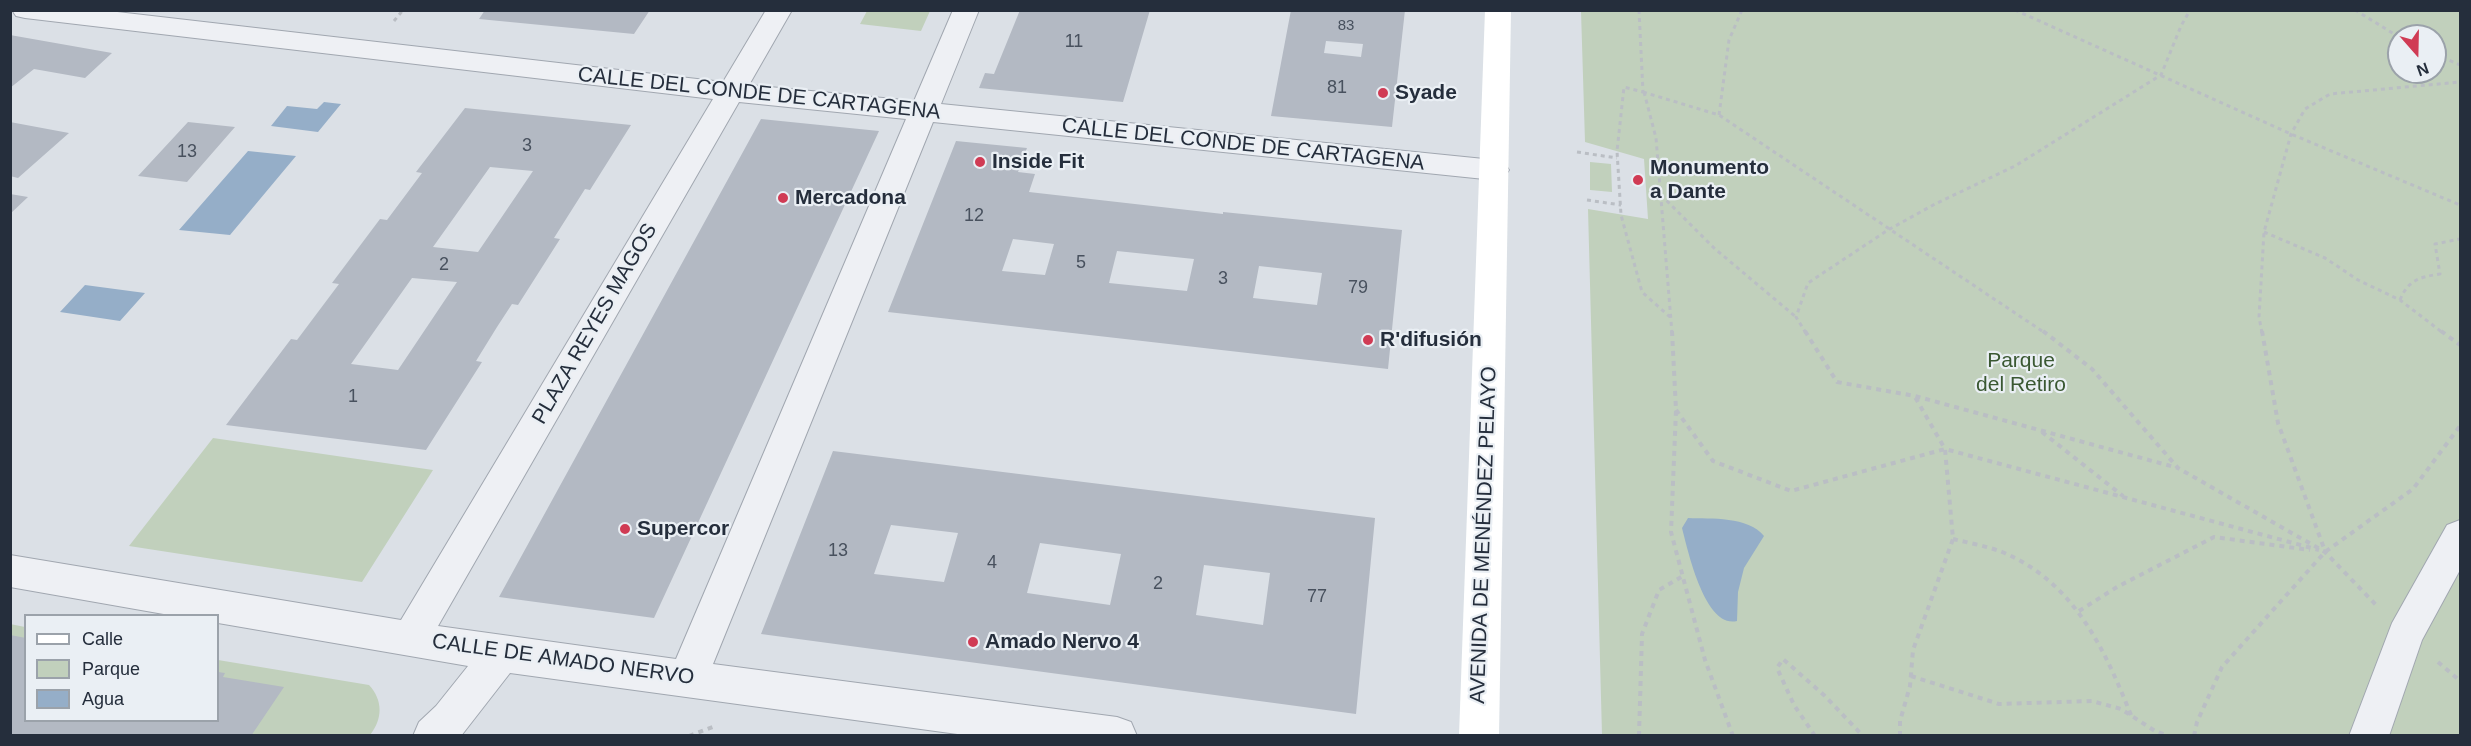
<!DOCTYPE html>
<html>
<head>
<meta charset="utf-8">
<style>
	body { margin:0 }
	#map { position:relative; width:2471px; height:746px; overflow:hidden; background:#dbe0e6; font-family:Helvetica,sans-serif }
	canvas { display:block }
	.frame { position:absolute; inset:0; border:12px solid #252e3c; pointer-events:none }
	.legend { position:absolute; left:24px; top:614px; width:195px; height:108px; box-sizing:border-box; background:#eaeff4; border:2px solid #9ba2aa; margin:0; padding:8px 10px; list-style:none; font-size:18px; color:#252e3c }
	.legend li { display:flex; align-items:center; gap:12px; height:30px }
	.legend b { width:30px; border:2px solid #9ba2aa }
	.north { position:absolute; left:2387px; top:24px; width:60px; height:60px; box-sizing:border-box; background:#eaeff4; border:2px solid #9ba2aa; border-radius:50%; rotate:160deg; font-size:16px; font-weight:700; line-height:24px; text-align:center; color:#252e3c }
	.north::after { content:''; display:block; margin:auto; width:21px; height:27px; background:#d03b54; clip-path:polygon(50% 0,100% 100%,50% 72%,0 100%) }
</style>
</head>
<body>
<div id="map">
<canvas width="2471" height="746"></canvas>
<div class="frame"></div>
<ul class="legend">
<li><b style="height:8px;background:#fff"></b>Calle</li>
<li><b style="height:16px;background:#c1d0bc"></b>Parque</li>
<li><b style="height:16px;background:#95aec8"></b>Agua</li>
</ul>
<div class="north">N</div>
</div>
<script>
const ctx = document.querySelector('canvas').getContext('2d');
ctx.lineJoin = 'round';
function fill(path, color) {
  ctx.fillStyle = color;
  ctx.fill(path, 'evenodd');
}
function stroke(path, color, width, dash) {
  ctx.strokeStyle = color;
  ctx.lineWidth = width;
  ctx.lineCap = dash ? 'butt' : 'round';
  ctx.setLineDash(dash || []);
  ctx.stroke(path);
}
function write(font, color, halo, rows, align = 'center') {
  ctx.font = font + ' Helvetica,sans-serif';
  ctx.lineWidth = 4.5;
  ctx.setLineDash([]);
  ctx.textBaseline = 'middle';
  ctx.strokeStyle = halo;
  ctx.fillStyle = color;
  for (const [text, x, y, turn = 0] of rows) {
    ctx.save();
    ctx.translate(x, y);
    ctx.rotate((+turn || 0) * Math.PI / 180);
    ctx.textAlign = isNaN(turn) ? turn : align;
    if (halo) ctx.strokeText(text, 0, 0);
    ctx.fillText(text, 0, 0);
    ctx.restore();
  }
}
fill(new Path2D(`
	M867,11V10L930,11L921,31L860,24Z
	M1581,11H2460V735H1602L1588,209L1648,219L1644,159L1585,142ZM2399,36H2435V72H2399Z
	M1590,162L1611,164L1612,192L1590,190Z
	M213,438L433,470L362,582L129,546Z
	M10,624L25,627L26,720H218V660L369,685C383,700 383,719 370,735H11Z`), '#c1d0bc');
fill(new Path2D(`
	M324,102L341,104L318,132L271,126L287,106L317,109Z
	M248,151L296,156L230,235L179,230Z
	M85,285L145,293L120,321L60,312Z
	M1688,518C1711,519 1748,516 1764,536L1744,568L1738,592L1737,621C1705,629 1688,551 1682,528Z`), '#95aec8');
fill(new Path2D(`
	M485,10H650L634,34L479,19Z
	M1020,10H1150L1123,102L979,88L985,73L994,74Z
	M1291,10H1405L1392,127L1271,116ZM1326,41L1363,44L1361,57L1324,53Z
	M10,35L112,53L85,78L34,69L10,88Z
	M465,108L631,125L590,190L585,189L554,238L560,239L518,305L512,304L497,327L476,361L482,362L426,450L226,425L291,339L297,340L339,284L332,283L380,219L387,220L422,173L416,172ZM490,167L533,171L478,252L433,247ZM412,278L457,282L398,370L351,364Z
	M761,119L879,131L654,618L499,597Z
	M10,122L69,133L18,178L10,176Z
	M188,122L235,127L187,182L138,176Z
	M956,141L1027,148L1018,172L1035,174L1029,192L1223,214V212L1402,230L1388,369L888,312ZM1013,239L1054,244L1045,275L1002,271ZM1117,251L1194,259L1187,291L1109,283ZM1259,266L1322,273L1317,305L1253,298Z
	M10,194L28,197L10,214Z
	M833,451L1375,518L1356,714L761,634ZM891,525L958,533L944,582L874,574ZM1040,543L1121,554L1110,605L1027,593ZM1204,565L1270,573L1263,625L1196,615Z
	M10,635L26,638V720H218V672L225,673L223,677L284,687L251,736H10Z`), '#b3b9c3');
const street = new Path2D(`
	M12,10H100L723,82L766,10H792L749,85L914,101L953,10H979L941,104L1494,160L1504,163L1509,170L1504,177L1494,180L933,122L713,664L1117,717L1131,722L1137,736H972L510,673L461,736H413L419,722L436,706L468,666L218,623V616H175L10,587V555L401,620L713,99L25,18L16,16ZM739,102L906,119L676,659L438,626Z
	M2460,520V570L2422,640L2389,736H2349L2392,623L2447,525Z`);
stroke(street, '#a1a7b0', 2);
stroke(new Path2D(`
	M1639,10L1643,92L1624,87L1617,151L1621,215L1642,292L1670,317
	M2015,10L2291,134L2460,205
	M2355,10L2399,37
	M394,21L403,10
	M2435,54L2460,65
	M1643,92L1719,115L2045,333
	M1644,92L1656,138L1672,333
	M1719,115L1729,40L1742,10
	M1577,152L1617,158
	M1661,195L1714,248L1796,317
	M1587,200L1621,205
	M2264,232L2325,258L2358,280L2400,300L2443,333
	M2400,300C2408,280 2420,277 2440,274L2435,244L2460,239
	M1806,333L1796,317L1808,283L1888,230L1935,204L2015,166L2161,75L2181,26L2190,10
	M2262,333L2259,317L2264,232L2291,134L2305,109L2330,94L2460,82`), '#babec4', 3, [4, 4]);
stroke(new Path2D(`
	M1672,331L1676,410L1671,532L1705,660L1733,736
	M1805,331L1837,382L1915,396L2178,468
	M2043,331L2092,369L2178,468L2325,552L2377,606
	M2262,331L2278,423L2325,551
	M2441,331L2460,345
	M1676,410L1713,461L1791,491L1945,449L2319,550
	M2042,432L2123,496
	M1953,539C1969,543 1987,546 2002,552C2074,582 2104,648 2131,715
	M2079,611L2117,587L2214,537L2310,550
	M2438,662L2460,681
	M1911,676L1999,704L2092,701L2121,709L2155,731L2168,736
	M689,736L713,727
	M1639,736L1642,634L1659,590L1683,576
	M1815,736L1794,705L1777,668L1783,659L1825,696L1863,736
	M1900,736V721L1910,686L1913,650L1953,539L1945,449L1915,397
	M2194,736L2197,722L2222,667L2325,552L2413,489L2460,426`), '#babec4', 4, [5, 5]);
fill(street, '#eef0f4');
fill(new Path2D(`
	M1485,10H1511L1499,736H1459Z`), '#fff');
for (const [x, y, r, color] of [
	[1383,93,6,"#d03b54"],
	[980,162,6,"#d03b54"],
	[1638,180,6,"#d03b54"],
	[783,198,6,"#d03b54"],
	[1368,340,6,"#d03b54"],
	[625,529,6,"#d03b54"],
	[973,642,6,"#d03b54"]
]) {
  const dot = new Path2D();
  dot.arc(x, y, r, 0, 2 * Math.PI);
  ctx.fillStyle = color;
  ctx.fill(dot);
  stroke(dot, '#eaeff4', 2);
}
write('15px', '#48515e', null, [
	["83",1346,26]
]);
write('18px', '#48515e', null, [
	["11",1074,42],
	["81",1337,88],
	["3",527,146],
	["13",187,152],
	["12",974,216],
	["5",1081,263],
	["2",444,265],
	["3",1223,279],
	["79",1358,288],
	["1",353,397],
	["13",838,551],
	["4",992,563],
	["2",1158,584],
	["77",1317,597]
]);
write('bold 21px', '#252e3c', '#eaeff4', [
	["Syade",1395,93],
	["Inside Fit",992,162],
	["Monumento",1650,168],
	["a Dante",1650,192],
	["Mercadona",795,198],
	["R'difusión",1380,340],
	["Supercor",637,529],
	["Amado Nervo 4",985,642]
], 'left');
write('21px', '#252e3c', '#eaeff4', [
	["CALLE DEL CONDE DE CARTAGENA",759,94,6],
	["CALLE DEL CONDE DE CARTAGENA",1243,145,6],
	["PLAZA REYES MAGOS",595,324,-60],
	["AVENIDA DE MENÉNDEZ PELAYO",1484,535,-88],
	["CALLE DE AMADO NERVO",563,660,8]
]);
write('21px', '#3a5832', '#eaeff4', [
	["Parque",2021,361],
	["del Retiro",2021,385]
]);
</script>
</body>
</html>
